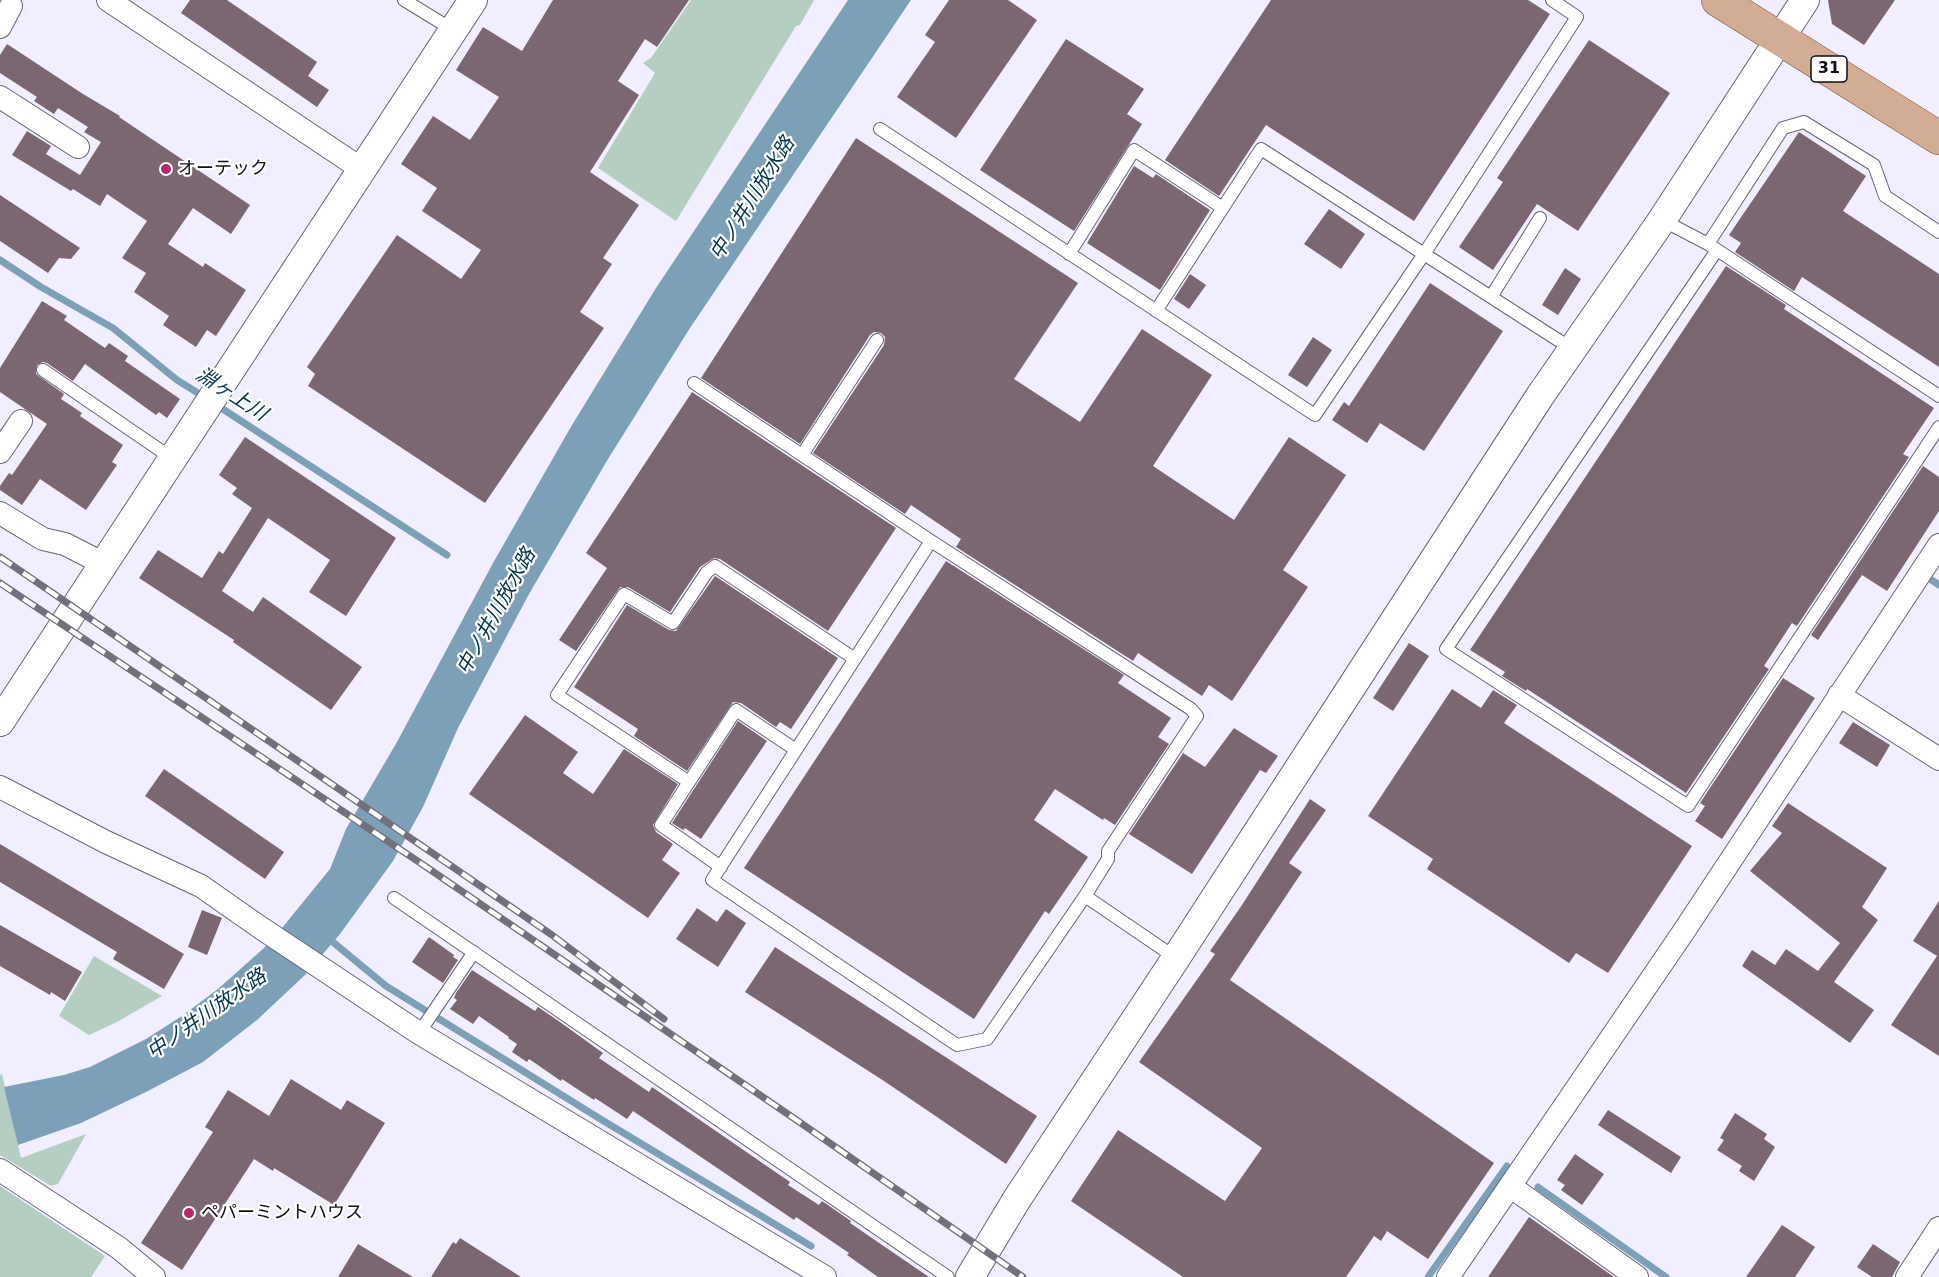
<!DOCTYPE html>
<html>
<head>
<meta charset="utf-8">
<style>
	body { margin:0 }
	canvas { display:block; background:#f0eeff }
</style>
</head>
<body>
<canvas width="1939" height="1277"></canvas>
<script>
const ctx = document.querySelector('canvas').getContext('2d');
ctx.lineJoin = 'round';
function fill(path, color) {
  ctx.fillStyle = color;
  ctx.fill(path, 'evenodd');
}
function stroke(path, color, width, dash) {
  ctx.strokeStyle = color;
  ctx.lineWidth = width;
  ctx.lineCap = dash ? 'butt' : 'round';
  ctx.setLineDash(dash || []);
  ctx.stroke(path);
}
function write(font, color, halo, rows, align = 'center') {
  ctx.font = font + ' "DejaVu Sans","Noto Sans JP",sans-serif';
  ctx.lineWidth = 4.5;
  ctx.setLineDash([]);
  ctx.textBaseline = 'middle';
  ctx.strokeStyle = halo;
  ctx.fillStyle = color;
  for (const [text, x, y, turn = 0] of rows) {
    ctx.save();
    ctx.translate(x, y);
    ctx.rotate((+turn || 0) * Math.PI / 180);
    ctx.textAlign = isNaN(turn) ? turn : align;
    if (halo) ctx.strokeText(text, 0, 0);
    ctx.fillText(text, 0, 0);
    ctx.restore();
  }
}
fill(new Path2D(`
	M691,0H814L800,25L796,26L676,221L598,168L655,73L643,63L651,58Z
	M94,956L162,996L117,1022L89,1035L59,1016Z
	M2,1074L21,1158L86,1134L58,1184L51,1186L0,1155V1075Z
	M0,1186L105,1256L91,1277H0Z`), '#b4cfc2');
fill(new Path2D(`
	M848,0H911L690,328L608,459L529,594L458,728L423,807L393,861L340,934L305,975L257,1020L203,1062L146,1092L81,1123L18,1145L4,1087L64,1075L90,1067L146,1039L182,1016L218,989L264,948L282,928L330,869L346,829L397,742L493,563L572,425L656,288Z`), '#7ba0b7');
stroke(new Path2D(`
	M0,260L41,287L113,328L177,380L206,398
	M215,404L447,555
	M1930,579L1939,585
	M328,938L386,986L602,1120L811,1246
	M1538,1187L1666,1277
	M1428,1277L1507,1166`), '#7ba0b7', 7);
fill(new Path2D(`
	M190,0H227L317,62L308,76L329,90L317,107L181,13Z
	M553,0H689L657,47L645,39L618,81L639,95L590,172L639,205L603,258L612,264L580,312L604,328L485,503L308,386L315,374L307,367L397,235L461,279L481,250L422,211L437,188L401,164L433,116L470,140L499,97L456,70L483,27L522,51Z
	M949,0H1008L1037,20L956,138L897,97L935,42L925,35Z
	M1271,0H1528L1550,14L1414,221L1266,125L1219,196L1165,160Z
	M1828,0H1895L1864,45L1832,24Z
	M1066,39L1144,89L1127,114L1142,124L1074,231L980,170Z
	M1589,40L1670,93L1578,231L1537,204L1493,270L1459,247L1503,182L1497,178Z
	M7,44L83,94L120,116L119,117L250,205L231,234L193,208L168,244L203,267L205,263L246,290L216,336L207,330L196,347L163,325L169,316L134,292L146,273L122,258L147,221L107,194L100,206L73,189L71,191L12,155L27,131L51,146L46,154L80,175L101,142L84,132L88,127L58,108L54,114L34,101L37,97L0,73V55Z
	M1799,132L1866,176L1843,211L1939,274V367L1802,277L1794,291L1735,252L1741,243L1729,235Z
	M856,138L1078,283L1014,379L1080,422L1142,329L1212,375L1153,466L1234,520L1289,437L1346,475L1283,570L1308,587L1232,701L1209,685L1202,696L1138,653L1133,661L956,547L961,539L911,505L905,514L813,453L884,345L885,337L881,333L874,332L870,335L800,444L701,378Z
	M1134,166L1153,178L1156,174L1210,210L1160,290L1087,243Z
	M0,195L80,248L71,259L59,258L48,273L0,241Z
	M1329,209L1365,234L1341,269L1304,244Z
	M1726,266L1786,305L1784,309L1934,408L1903,454L1909,457L1797,626L1792,623L1764,666L1769,669L1686,793L1527,689L1526,691L1502,676L1505,672L1470,650Z
	M1565,268L1581,279L1558,315L1542,305Z
	M1190,274L1206,285L1189,309L1174,299Z
	M1430,283L1503,331L1424,451L1380,423L1367,443L1332,420L1344,402L1349,406Z
	M42,301L67,316L64,320L105,348L109,343L128,356L125,361L180,399L167,418L159,412L156,415L85,364L73,381L47,363L43,362L37,365L36,374L64,394L61,399L82,413L80,416L123,445L112,462L117,465L86,510L40,479L22,505L0,490V486L9,473L12,475L47,424L0,392V368Z
	M1313,337L1332,350L1307,387L1288,375Z
	M692,392L896,528L828,631L720,559L714,558L700,567L670,612L628,587H620L576,651L559,640L607,568L586,553Z
	M245,437L396,538L346,616L309,592L330,560L268,518L222,591L253,612L263,597L362,667L331,710L233,642L234,640L139,578L158,550L202,578L219,551L223,554L252,508L232,494L237,488L219,475Z
	M1923,466L1939,477V511L1887,591L1862,575L1818,640L1811,635Z
	M946,561L1124,675L1118,683L1171,718L1158,737L1169,744L1115,825L1104,818L1103,820L1055,789L1034,820L1088,857L1049,914L1045,911L974,1019L744,868Z
	M715,576L838,658L791,729L780,722L776,727L741,703L733,702L687,771L634,736L638,729L574,687L627,605L669,630L676,631Z
	M1409,643L1429,656L1393,711L1373,698Z
	M1783,678L1815,698L1722,839L1695,821L1705,806L1700,803Z
	M1452,689L1481,708L1493,690L1517,705L1504,723L1692,846L1608,973L1576,953L1569,963L1427,869L1433,859L1368,816Z
	M525,715L578,752L563,773L593,794L624,749L678,784L653,825L656,832L673,844L662,860L680,873L648,918L469,794Z
	M738,721L767,741L701,839L685,828L683,830L672,823Z
	M1853,722L1890,745L1877,767L1839,743Z
	M1234,728L1278,756L1266,773L1260,770L1192,874L1129,834L1183,753L1205,767Z
	M164,769L284,852L265,879L145,796Z
	M1310,799L1326,810L1289,863L1302,872L1230,980L1494,1163L1428,1259L1387,1231L1381,1241L1374,1236L1346,1277H1183L1071,1201L1118,1130L1225,1201L1262,1148L1139,1062L1215,954L1210,951L1242,905Z
	M1788,803L1887,868L1862,907L1878,920L1834,982L1874,1010L1850,1043L1742,966L1752,950L1775,965L1786,949L1818,971L1840,943L1750,871L1782,833L1772,826Z
	M0,844L184,954L164,989L113,959L117,952L0,882Z
	M1939,901V1056L1891,1025L1937,956L1913,941Z
	M697,908L717,922L726,909L746,923L718,967L676,939Z
	M202,910L222,918L207,955L188,947Z
	M0,925L82,972L65,1001L51,992L50,995L0,966Z
	M429,937L454,955L453,957L458,960L443,983L412,962Z
	M775,947L1037,1116L1006,1164L884,1081L745,992Z
	M472,970L535,1011L538,1007L560,1022L603,1053L599,1058L649,1092L652,1087L790,1182L788,1185L819,1205L822,1201L851,1221L850,1223L929,1277H878L847,1255L849,1253L796,1217L794,1220L633,1111L627,1119L595,1098L594,1100L562,1079L561,1081L529,1059L527,1062L512,1052L517,1044L508,1038L509,1037L479,1016L473,1024L450,1009L457,1000L454,998L456,993Z
	M291,1079L341,1110L347,1100L385,1123L334,1205L274,1168L273,1171L254,1159L182,1270L141,1243L213,1132L205,1127L228,1090L269,1116Z
	M1608,1110L1681,1157L1671,1173L1598,1125Z
	M1735,1113L1767,1134L1764,1139L1775,1147L1754,1181L1739,1171L1742,1166L1717,1150L1724,1140L1720,1138Z
	M1575,1154L1604,1174L1582,1205L1561,1190L1565,1185L1557,1180Z
	M1529,1217L1614,1277H1488Z
	M1782,1225L1815,1247L1795,1277H1746Z
	M460,1238L521,1277H431L453,1242L456,1244Z
	M358,1244L413,1277H338Z
	M1873,1244L1900,1262L1892,1277H1872L1857,1267Z`), '#7a6771');
const service = new Path2D(`
	M404,0L453,30
	M880,129L1315,415L1424,254L1572,349
	M1662,220L1708,244L1939,396
	M1708,244L1783,128L1804,122L1874,165L1885,196L1939,232
	M1717,250L1446,649L1688,806L1939,427
	M1069,254L1134,150L1223,208
	M1491,297L1540,218
	M1156,311L1261,149L1424,254L1577,17L1552,0
	M43,370L173,459
	M694,383L931,541L1191,709L1197,716L1108,851V859L1085,896
	M802,455L877,340
	M931,541L712,880L957,1045L987,1039L1085,896L1176,958
	M689,782L736,710L796,750
	M721,867L661,825L689,782L557,695L624,594L673,623L707,572L715,566L855,659
	M394,898L948,1277
	M419,1033L474,952`);
const minor = new Path2D(`
	M108,0L363,170
	M0,27L11,6
	M0,97L78,147
	M0,452L21,421
	M0,513L43,539L65,544L104,564
	M1839,695L1939,759
	M0,787L106,842L201,886L261,928L419,1033L825,1277
	M0,1170L119,1248L154,1277
	M1510,1186L1637,1277
	M1448,1277L1682,934L1939,545
	M1907,1277L1939,1228`);
const tertiary = new Path2D(`
	M0,722L473,0
	M970,1277L1017,1199L1176,958L1540,396L1662,220L1805,0`);
const primary = new Path2D(`
	M1718,0L1939,138`);
stroke(service, '#666475', 14);
stroke(minor, '#666475', 24);
stroke(tertiary, '#666475', 30);
stroke(primary, '#7b5138', 34);
stroke(service, '#fff', 12);
stroke(minor, '#fff', 22);
stroke(tertiary, '#fff', 28);
stroke(primary, '#d3ad93', 33);
const rail = new Path2D(`
	M0,557L552,935L664,1019
	M0,583L419,862L795,1119L1023,1277`);
stroke(rail, '#71707b', 7);
stroke(rail, '#fff', 4.5, [14]);
for (const [x, y, r, color] of [
	[166,169,6,"#b22a6b"],
	[189,1213,6,"#b22a6b"]
]) {
  const dot = new Path2D();
  dot.arc(x, y, r, 0, 2 * Math.PI);
  ctx.fillStyle = color;
  ctx.fill(dot);
  stroke(dot, '#fff', 2);
}
for (const [x, y, w] of [
	[1829,69,36]
]) {
  const box = new Path2D();
  box.roundRect(x - w / 2, y - 13, w, 26, 4.5);
  ctx.fillStyle = '#fff';
  ctx.fill(box);
  stroke(box, '#0e0d14', 1.5);
}
write('bold 16px', '#0e0d14', null, [
	["31",1829,69]
]);
write('18px', '#0e0d14', '#fff', [
	["オーテック",178,169],
	["ペパーミントハウス",201,1213]
], 'left');
write('italic 20px', '#00344c', '#fff', [
	["中ノ井川放水路",753,199,-58],
	["淵ヶ上川",231,395,33],
	["中ノ井川放水路",497,612,-61],
	["中ノ井川放水路",207,1015,-35]
]);
</script>
</body>
</html>
